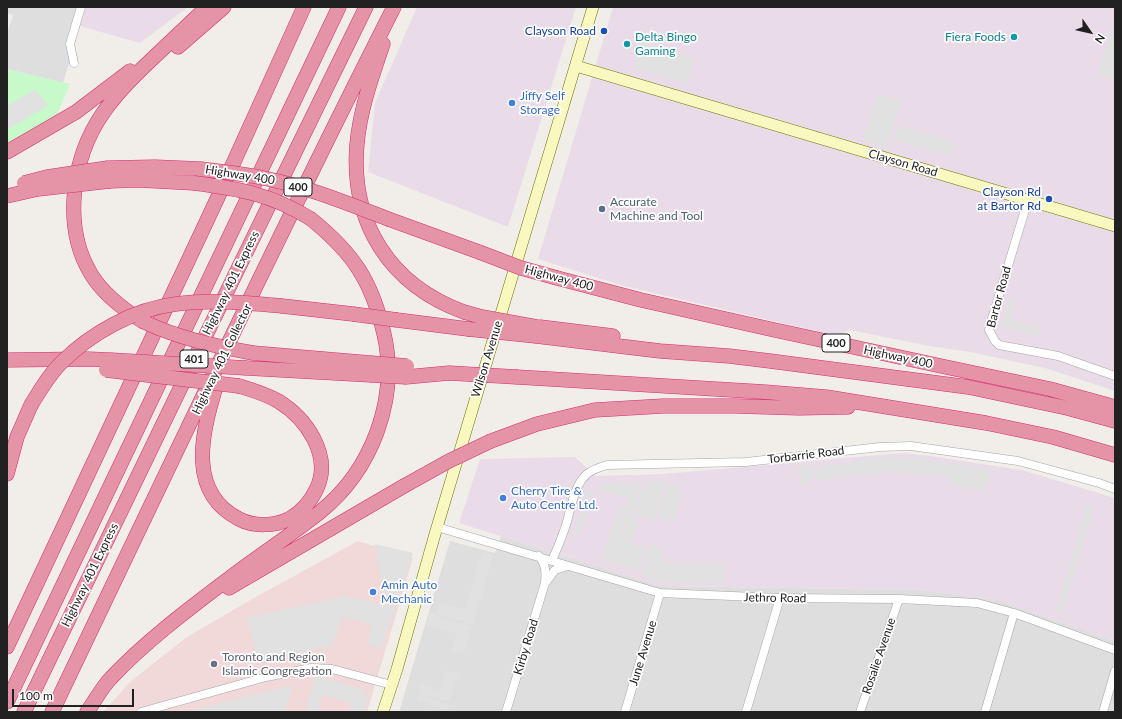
<!DOCTYPE html>
<html>
<head>
<meta charset="utf-8">
<style>
	body { margin:0 }
	#map { position:relative; width:1122px; height:719px; overflow:hidden; background:#f1eee9; font-family:Lato,sans-serif }
	canvas { display:block }
	.frame { position:absolute; inset:0; border:8px solid #212121; pointer-events:none }
	.north { position:absolute; left:1070px; top:12px; width:40px; height:40px; -webkit-text-stroke:3px #fff; paint-order:stroke; rotate:124deg; font-size:11px; font-weight:700; line-height:16px; text-align:center; color:#212121 }
	.north::after { content:''; display:block; margin:auto; width:14px; height:18px; background:#212121; clip-path:polygon(50% 0,100% 100%,50% 72%,0 100%) }
	.scale { position:absolute; left:12px; top:689px; width:122px; height:18px; box-sizing:border-box; border:2px solid #212121; border-top:0; padding-left:5px; font-size:12px; line-height:14px; white-space:nowrap; color:#212121; -webkit-text-stroke:3px #fff; paint-order:stroke }
</style>
</head>
<body>
<div id="map">
<canvas width="1122" height="719"></canvas>
<div class="frame"></div>
<div class="north">N</div>
<div class="scale">100 m</div>
</div>
<script>
const ctx = document.querySelector('canvas').getContext('2d');
ctx.lineJoin = 'round';
function fill(path, color) {
  ctx.fillStyle = color;
  ctx.fill(path, 'evenodd');
}
function stroke(path, color, width, dash) {
  ctx.strokeStyle = color;
  ctx.lineWidth = width;
  ctx.lineCap = dash ? 'butt' : 'round';
  ctx.setLineDash(dash || []);
  ctx.stroke(path);
}
function write(font, color, halo, rows, align = 'center') {
  ctx.font = font + ' Lato,sans-serif';
  ctx.lineWidth = 3.5;
  ctx.setLineDash([]);
  ctx.textBaseline = 'middle';
  ctx.strokeStyle = halo;
  ctx.fillStyle = color;
  for (const [text, x, y, turn = 0] of rows) {
    ctx.save();
    ctx.translate(x, y);
    ctx.rotate((+turn || 0) * Math.PI / 180);
    ctx.textAlign = isNaN(turn) ? turn : align;
    if (halo) ctx.strokeText(text, 0, 0);
    ctx.fillText(text, 0, 0);
    ctx.restore();
  }
}
fill(new Path2D(`
	M7,7H86L63,83L7,69V34L13,15L7,13Z
	M501,536L660,586L919,590L998,600L1115,641V712H399L450,541L495,553Z`), '#dfdede');
fill(new Path2D(`
	M358,541L413,558L367,712H103L131,681L187,637L252,599Z`), '#f1d9d9');
fill(new Path2D(`
	M86,7H188L140,43L80,26Z
	M417,7H576L508,227L368,172L375,103Z
	M613,7H1115V391L1045,368L970,352L929,346L850,330L845,331L842,337L624,286L538,259Z
	M903,453L930,456L1022,470L1115,498V641L998,600L919,590L660,586L459,523L480,459L575,457L596,476L663,474Z`), '#eadbe8');
fill(new Path2D(`
	M7,69L70,84L57,115L7,143Z`), '#c8f9ca');
fill(new Path2D(`
	M1115,17V80L1098,75Z
	M643,42L695,58L687,84L635,68Z
	M35,90L48,105L7,130V106Z
	M877,94L901,101L887,148L863,140Z
	M898,125L955,142L951,156L894,140Z
	M1009,298L1016,300L1011,320L1040,328L1038,336L1002,327Z
	M887,457L910,458L992,469L983,492L947,483L948,476L885,472L816,480L815,467Z
	M812,466L813,483L799,484L798,467Z
	M645,481L666,482L655,521L634,515Z
	M642,482L632,518L639,520L631,543L646,548L639,571L601,560L619,506L625,508L628,499L598,488L601,483Z
	M668,482L680,486V498L675,522L658,518Z
	M587,488L593,490L580,534L574,532Z
	M1087,504L1094,507L1063,613L1056,611Z
	M375,544L413,553L398,601L383,596Z
	M650,545L664,549L661,562H722L723,583L663,582L641,576Z
	M482,552L493,555L473,625L437,614L440,603L465,610Z
	M346,596L396,607L382,647L367,644L372,624L342,617L333,645L260,663L246,618Z
	M430,613L472,626L464,654L452,650L457,633L427,626Z
	M446,671L458,674L449,702L419,693L421,684L440,690Z
	M316,676L365,690L364,695L369,696L364,712H350L352,703L323,695L318,712L306,710Z
	M293,685L285,712H184Z
	M419,694L450,704L447,712H440L441,708L418,701Z`), '#e1e1e1');
const street = new Path2D(`
	M74,63L70,44L81,7
	M1028,200L991,322L989,330L995,341L999,345L1058,356L1115,376
	M437,527L660,593L780,598L899,599L977,603L1014,613L1115,650
	M552,560C557,550 561,539 565,528C571,511 573,486 587,474C593,469 600,467 607,465L746,462L880,447L911,446L1018,461L1099,483L1115,489
	M546,582L555,570L568,566
	M141,712L266,677L311,668L332,669L392,685
	M506,712L545,583C546,571 546,565 539,556
	M625,712L660,593
	M746,712L780,598
	M860,712L899,599
	M985,712L1014,613
	M1103,712L1115,671`);
const secondary = new Path2D(`
	M576,66L1115,226
	M383,712L397,669L435,534L593,7`);
const highway = new Path2D(`
	M383,44C372,76 360,110 357,144C350,223 390,285 464,312
	M178,47L224,7
	M7,152L76,112L130,71
	M108,168L155,167L201,169
	M110,181L138,180L194,183
	M391,220L479,252
	M557,278L641,300L770,329L941,366L1050,389L1115,407
	M282,306L353,314
	M397,320L468,329
	M142,321C123,309 103,294 91,274C62,226 72,158 103,113C116,94 133,77 150,61C169,43 188,25 207,7
	M540,327L613,336
	M536,336L660,351L729,356L770,361L968,387L1067,408L1115,421
	M253,353L371,363
	M7,360L88,359L111,360
	M246,368L371,375
	M406,377L449,373
	M517,377L765,392L826,397L986,423L1053,437L1115,455
	M215,390C201,435 188,493 239,519C254,527 275,526 289,519C302,512 311,501 317,488C332,455 306,418 278,401C266,394 252,390 239,386
	M491,441L537,424L595,410L663,406H735L799,408L848,407
	M7,474L17,437L31,405
	M229,588L404,486
	M7,647L218,197L304,7
	M7,702L339,7
	M24,712L234,277L366,7
	M52,712C165,476 276,240 394,7
	M87,712C95,701 102,687 111,678C147,640 190,608 231,577C260,555 291,535 320,512C372,470 399,399 384,334C372,281 353,253 311,219`);
stroke(street, '#a5a5a5', 9);
stroke(secondary, '#717908', 12);
stroke(highway, '#d72e6e', 15);
stroke(street, '#fff', 8);
stroke(secondary, '#f8f8c0', 11);
stroke(highway, '#e593a6', 14);
const highwayBridge = new Path2D(`
	M201,169C223,172 246,174 268,179C311,188 351,205 391,220
	M24,183L47,177L108,168
	M194,183C240,189 271,194 311,219
	M7,196L38,189L110,181
	M479,252L521,268L557,278
	M464,312L482,317L537,327
	M353,314L397,320
	M142,321C178,338 214,346 253,353
	M468,329L536,336
	M111,360L246,368
	M371,363L407,366
	M106,370L239,386
	M449,373L517,377
	M371,375L406,377
	M31,405C40,390 49,375 61,363C91,333 134,309 176,304C211,299 246,303 282,306
	M404,486L449,461L491,441`);
stroke(highwayBridge, '#d72e6e', 15, []);
stroke(highwayBridge, '#e593a6', 14);
for (const [x, y, r, color] of [
	[604,31,4,"#1a4fb4"],
	[1014,37,4,"#0f9aa8"],
	[627,44,4,"#0f9aa8"],
	[512,103,4,"#3f7fe0"],
	[1049,199,4,"#1a4fb4"],
	[602,209,4,"#5c6f8a"],
	[503,498,4,"#3f7fe0"],
	[373,592,4,"#3f7fe0"],
	[214,664,4,"#6b7280"]
]) {
  const dot = new Path2D();
  dot.arc(x, y, r, 0, 2 * Math.PI);
  ctx.fillStyle = color;
  ctx.fill(dot);
  stroke(dot, '#fff', 1.5);
}
for (const [x, y, w] of [
	[298,187,28],
	[836,343,28],
	[194,359,28]
]) {
  const box = new Path2D();
  box.roundRect(x - w / 2, y - 9, w, 18, 3);
  ctx.fillStyle = '#fff';
  ctx.fill(box);
  stroke(box, '#212121', 1);
}
write('bold 11px', '#212121', null, [
	["400",298,187],
	["400",836,343],
	["401",194,359]
]);
write('12px', '#164399', '#fff', [
	["Clayson Road",596,31],
	["Clayson Rd",1041,192],
	["at Bartor Rd",1041,206]
], 'right');
write('12px', '#0d838f', '#fff', [
	["Delta Bingo",635,37],
	["Gaming",635,51],
	["Fiera Foods",1006,37,"right"]
], 'left');
write('12px', '#366cbe', '#fff', [
	["Jiffy Self",520,96],
	["Storage",520,110],
	["Cherry Tire &",511,491],
	["Auto Centre Ltd.",511,505],
	["Amin Auto",381,585],
	["Mechanic",381,599]
], 'left');
write('12px', '#212121', '#fff', [
	["Clayson Road",903,163,16],
	["Highway 400",240,175,9],
	["Highway 400",559,278,15],
	["Highway 401 Express",231,283,-64],
	["Bartor Road",999,297,-75],
	["Highway 400",898,357,12],
	["Highway 401 Collector",222,359,-64],
	["Wilson Avenue",487,359,-73],
	["Torbarrie Road",806,455,-7],
	["Highway 401 Express",90,575,-64],
	["Jethro Road",775,598,1],
	["Kirby Road",526,647,-73],
	["June Avenue",643,653,-73],
	["Rosalie Avenue",879,656,-71]
]);
write('12px', '#4e5e75', '#fff', [
	["Accurate",610,202],
	["Machine and Tool",610,216]
], 'left');
write('12px', '#5b616d', '#fff', [
	["Toronto and Region",222,657],
	["Islamic Congregation",222,671]
], 'left');
</script>
</body>
</html>
